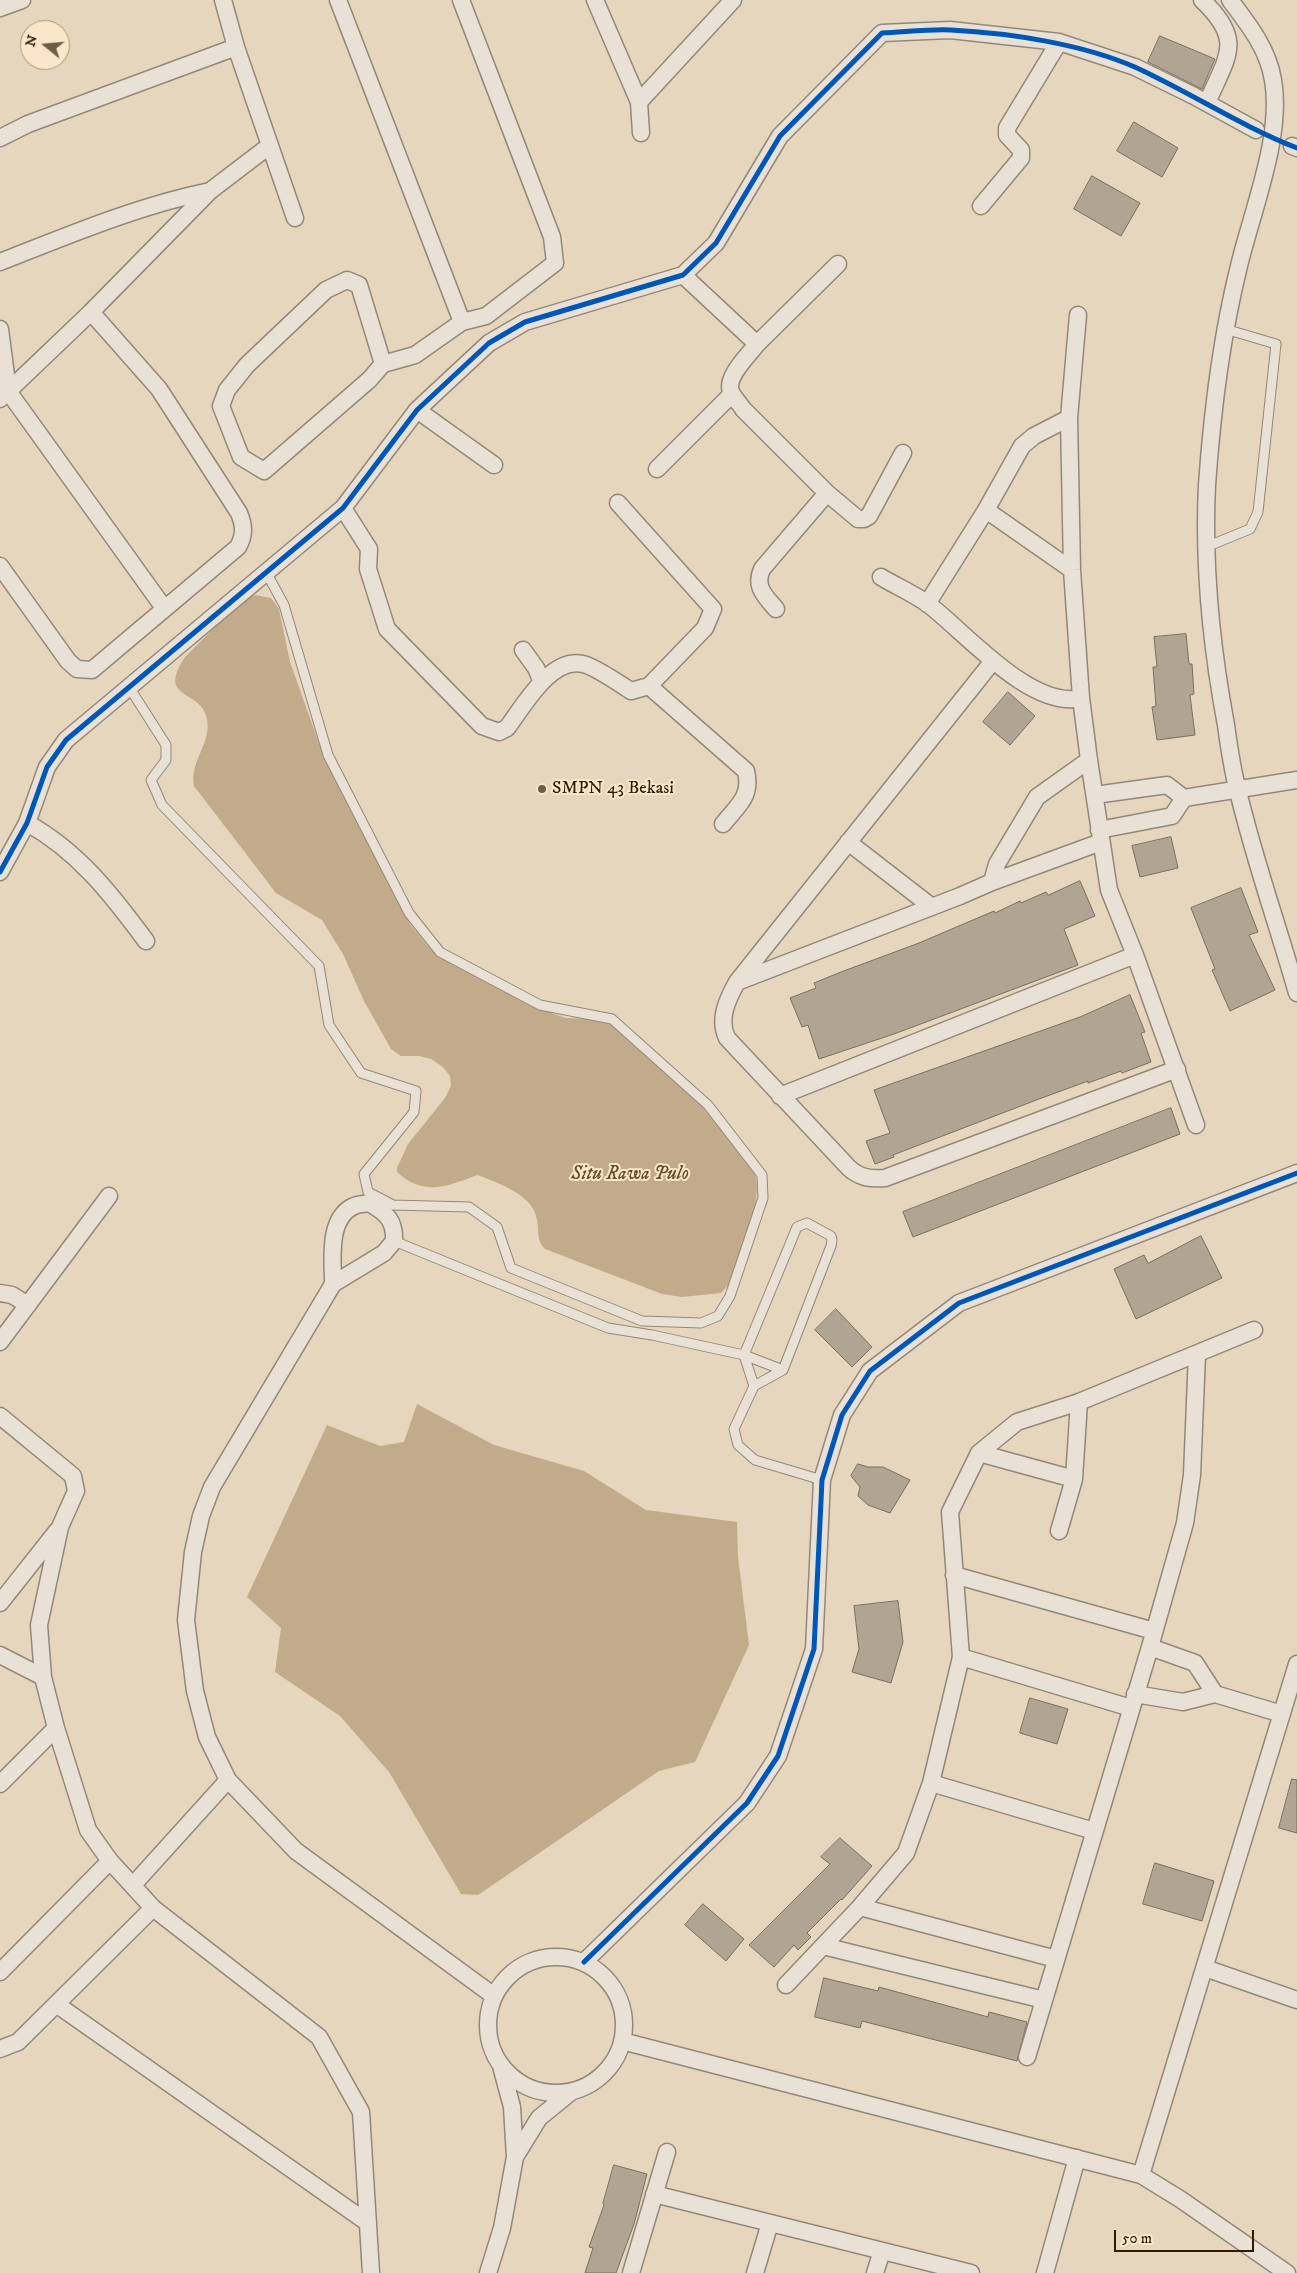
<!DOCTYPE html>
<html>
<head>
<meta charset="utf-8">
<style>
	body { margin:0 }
	#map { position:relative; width:1297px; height:2273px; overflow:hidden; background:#e6d6be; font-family:"IM FELL DW Pica",serif }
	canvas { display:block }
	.north { position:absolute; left:20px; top:20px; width:50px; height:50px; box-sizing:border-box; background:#fae7c9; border:1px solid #a8957a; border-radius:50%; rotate:287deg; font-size:14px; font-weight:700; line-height:20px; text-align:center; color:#2e1b03 }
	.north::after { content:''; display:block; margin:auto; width:18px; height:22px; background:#6e5c44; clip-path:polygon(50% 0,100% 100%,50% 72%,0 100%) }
	.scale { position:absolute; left:1114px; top:2230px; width:140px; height:22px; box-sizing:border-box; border:2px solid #2e1b03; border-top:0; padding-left:6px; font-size:15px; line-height:18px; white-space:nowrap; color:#2e1b03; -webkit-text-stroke:4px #fae7c9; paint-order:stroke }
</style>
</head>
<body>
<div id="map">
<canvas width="1297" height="2273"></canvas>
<div class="north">N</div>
<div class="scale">50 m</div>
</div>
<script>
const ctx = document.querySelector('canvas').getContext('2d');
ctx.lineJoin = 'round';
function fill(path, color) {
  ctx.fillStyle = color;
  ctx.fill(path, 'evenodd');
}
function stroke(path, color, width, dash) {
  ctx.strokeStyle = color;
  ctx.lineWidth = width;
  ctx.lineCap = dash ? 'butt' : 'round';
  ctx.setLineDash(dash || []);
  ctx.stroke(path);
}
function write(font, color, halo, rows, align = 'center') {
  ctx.font = font + ' "IM FELL DW Pica",serif';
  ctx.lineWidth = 4;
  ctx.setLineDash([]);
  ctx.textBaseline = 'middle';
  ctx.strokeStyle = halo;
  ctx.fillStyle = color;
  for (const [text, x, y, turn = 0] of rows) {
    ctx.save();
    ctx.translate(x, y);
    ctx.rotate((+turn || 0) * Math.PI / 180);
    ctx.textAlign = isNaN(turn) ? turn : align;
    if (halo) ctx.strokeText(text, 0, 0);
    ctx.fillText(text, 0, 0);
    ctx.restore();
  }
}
fill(new Path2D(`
	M255,595L271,598L279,609L290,662L321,749L410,924L427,945L438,953L554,1014L566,1018L598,1019L611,1022L640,1046L705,1109L753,1168C767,1197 739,1255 729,1284L721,1293L682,1297L662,1294L545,1249C535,1239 540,1229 536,1216C531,1194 496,1182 477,1175C449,1186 423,1197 397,1172V1168L408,1144L445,1098L451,1086L450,1076L443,1067L431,1059L419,1056H401L391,1049L364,1001L343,954L322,920L276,893L194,786C189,759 214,743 206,715C198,690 157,699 185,657L238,604Z
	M417,1404L494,1445L584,1471L646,1510L737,1522L738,1557L749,1645L695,1762L659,1771L478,1895L461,1894L389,1772L340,1716L275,1672L281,1628L247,1597L327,1425L380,1446L404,1442Z`), '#c2ab8a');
const building = new Path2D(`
	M1160,36L1215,59L1202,89L1148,62Z
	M1134,122L1178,148L1162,177L1117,151Z
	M1092,176L1140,203L1121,236L1074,209Z
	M1186,634L1189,664H1192L1194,694L1190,695L1195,735L1157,740L1152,707L1156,706L1153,667H1157L1154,637Z
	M1008,692L1035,716L1010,745L983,722Z
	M1171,837L1178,868L1140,877L1132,846Z
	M1080,881L1095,916L1064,929L1078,965L894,1034L819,1059L808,1025L802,1027L790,998L816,988L814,983L841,972L919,943L994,911L995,913L1020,901L1021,903L1046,892L1048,895Z
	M1241,888L1258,932L1249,935L1275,990L1230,1011L1212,970L1215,969L1191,908Z
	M1130,995L1145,1032L1141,1033L1151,1062L1122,1073L1121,1071L1088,1083V1081L1039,1099L893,1155L894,1157L875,1164L866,1141L890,1133L874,1090L1080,1017Z
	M1171,1108L1180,1134L913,1237L903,1212Z
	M1201,1236L1222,1278L1136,1319L1114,1269L1144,1255L1148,1263Z
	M836,1309L872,1347L852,1367L815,1330Z
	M858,1464L868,1467H883L910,1480L890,1513L868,1505L858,1496L860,1487L851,1476Z
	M898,1601L903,1642L891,1683L852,1672L859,1649L854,1606Z
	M1030,1698L1068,1709L1057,1744L1020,1733Z
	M1292,1779L1297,1780V1833L1279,1828Z
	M840,1838L872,1866L842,1900L841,1899L807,1933L811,1937L798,1950L794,1945L774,1967L749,1945L830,1864L821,1857Z
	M1155,1863L1214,1881L1202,1921L1143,1904Z
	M703,1904L744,1939L726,1961L685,1925Z
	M824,1978L878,1991L879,1987L988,2017L989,2012L1027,2022L1017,2061L862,2021L860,2028L815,2017Z
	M614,2165L647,2174L634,2224L616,2273H585L593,2248L589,2247L604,2205L603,2204Z`);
fill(building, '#b0a492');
stroke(building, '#796e5f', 1);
const service = new Path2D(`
	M1206,547L1250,529L1258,512L1276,344L1225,329
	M129,687L166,745V760L151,780L162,805L319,966L329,1025L361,1073L416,1091L414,1112L364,1174L368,1192L393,1205L469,1207L497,1227L511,1268L642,1321L701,1323L718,1316L730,1296L763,1198L762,1175L708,1105L612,1019L540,1005L440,952L409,913L328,755L284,605L266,572
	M394,1241L608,1328L652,1335L744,1355L783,1370
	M754,1386L744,1355L797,1227L807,1223L831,1236L832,1240L831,1246L783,1370L754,1386L734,1429L738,1445L755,1460L822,1480`);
const minor = new Path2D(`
	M223,0L236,47L295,218
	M338,0L462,322
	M595,0L639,102L641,133
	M1202,0C1245,41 1227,56 1207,103
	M1230,0C1249,25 1268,49 1273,80C1283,136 1252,211 1239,266C1222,334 1212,414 1207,485C1203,566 1211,645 1226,725C1229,747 1232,769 1238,791C1254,859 1278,926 1297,993
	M0,8L22,0
	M639,102L733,0
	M0,138L28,124L236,47
	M1292,146L1297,148
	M981,206L1021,158V150L1007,135V128L1059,42
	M0,262C69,235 137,206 210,191
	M683,275L757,344C748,356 725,377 731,392C734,398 740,404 743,409L827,493L858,519H864L869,516L903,453
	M1078,315L1069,418L1072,570L1081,698L1089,760L1109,890L1135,955L1196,1125
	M0,329L8,391L164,608
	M757,344L838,264
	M383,364L359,285L347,280L326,290L247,365L227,390L221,406L241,457L264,471L369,380L383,364L415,355L462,322L486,316L555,263L552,237L461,0
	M0,399L91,312L210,191L269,146
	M417,410L494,465
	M657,469L732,394
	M343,508L369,549L368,569L387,629L482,726L499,732L507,728C523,707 551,656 583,664C594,666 620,684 631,691L649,686L705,628L713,609L618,503
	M986,510L1072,570
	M0,566L68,661L77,669L92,670L238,547C245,535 244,525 239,513L159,389L91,312
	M881,577C896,586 914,594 928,604C965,632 1031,710 1081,698
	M927,604L986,510L1022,446L1034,436L1069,418
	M776,609C765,596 754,587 762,569L827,493
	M523,650L536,668L542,682
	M993,661L737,982C727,1000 718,1019 727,1038L849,1168C860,1178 871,1179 885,1178L1177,1069
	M649,686L746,771C752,797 738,805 723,824
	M1095,795L1167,785L1184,798L1297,780
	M27,823C78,851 112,895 146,941
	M1099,830L1172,816L1184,798
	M848,842L932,907
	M0,872L27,823L47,767L66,740L343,508L417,410L489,343L525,322L683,275L716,243L780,136L882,33L950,30L1059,42L1135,67L1194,96L1256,130
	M992,882L997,864L1037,797L1089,760
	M737,982L960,896L992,882L1101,842
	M780,1096L1135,955
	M369,1203C387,1213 395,1221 394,1241L384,1253L333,1284C333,1260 327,1218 354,1206C358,1204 365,1204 369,1203Z
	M333,1284L212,1487L201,1516L193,1552L186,1620L195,1691L207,1737L228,1780L296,1851L494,1996
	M0,1293L12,1295L28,1305
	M0,1342L109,1196
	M0,1416L73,1476L76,1491L60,1527L39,1625L43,1677L56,1728L88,1830L110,1861L153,1908L319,2037L361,2112L371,2273
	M979,1453L1074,1479
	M1059,1531L1074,1479L1079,1402
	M954,1575L1154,1631
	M0,1603L57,1531
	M1150,1647L1195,1663L1215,1694
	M0,1655L43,1677
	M961,1657L1131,1708
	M1135,1694L1183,1702L1215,1694L1282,1714
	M931,1783L1094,1831
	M0,1784L56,1728
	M133,1885L228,1780
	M860,1907L1056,1959
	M823,1946L1044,2000
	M488 2025a68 68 0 1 1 136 0a68 68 0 1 1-136 0Z
	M584,1962L747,1803L778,1756L814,1649L822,1480L842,1415L870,1371L959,1303L1297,1173
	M1205,1968L1297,2000
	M0,1972L110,1861
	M786,1985L860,1907L906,1853L931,1783L961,1657L950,1512L979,1453L1017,1422L1079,1402L1254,1330
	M56,2004L368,2223
	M622,2041L1141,2175L1180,2199L1287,2273
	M0,2049L18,2042L153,1908
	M1027,2057L1150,1647L1185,1523L1192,1475L1197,1354
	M501,2066L512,2107L515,2157L539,2118L571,2092
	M1141,2175L1297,1664
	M654,2194L971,2273
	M488,2273L502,2228L515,2157
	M631,2273L667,2152
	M755,2273L770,2223
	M875,2273L882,2251
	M1045,2273L1077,2158`);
stroke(service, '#938878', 11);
stroke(minor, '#938878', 19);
stroke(service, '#e9e1d5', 9);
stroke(minor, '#e9e1d5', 16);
stroke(new Path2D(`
	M0,872L27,823L47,767L66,740L343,508L417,410L489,343L525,322L683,275L716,243L780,136L882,33C905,32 929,29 951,30C1010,33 1083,44 1137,68C1191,93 1241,126 1297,148
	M584,1962L747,1803L778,1756L814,1649L822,1480L842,1415L870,1371L959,1303L1297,1173`), '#0057b8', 5);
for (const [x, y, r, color] of [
	[542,789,5,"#6e5c44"]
]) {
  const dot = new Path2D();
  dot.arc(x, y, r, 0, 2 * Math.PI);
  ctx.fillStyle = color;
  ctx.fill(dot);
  stroke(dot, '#fae7c9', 2);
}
write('18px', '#2e1b03', '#fae7c9', [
	["SMPN 43 Bekasi",552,789]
], 'left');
write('italic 19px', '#634d30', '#fae7c9', [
	["Situ Rawa Pulo",630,1175]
]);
</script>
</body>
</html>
